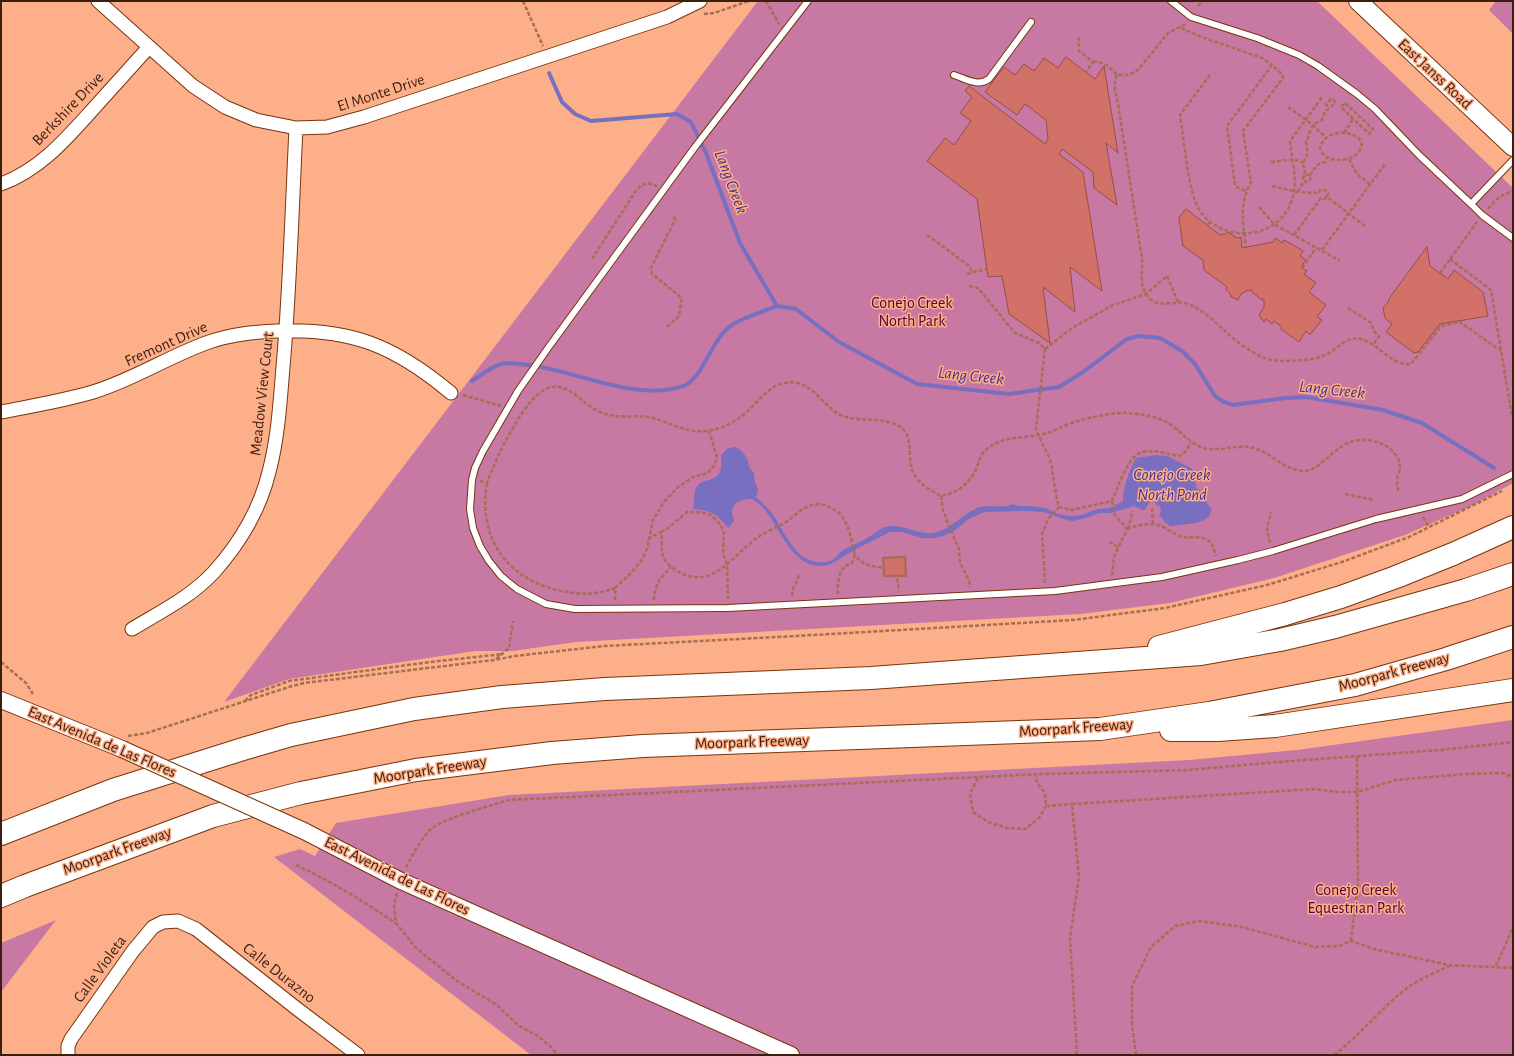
<!DOCTYPE html>
<html>
<head>
<meta charset="utf-8">
<style>
	body { margin:0 }
	#map { position:relative; width:1514px; height:1056px; overflow:hidden; background:#fdaf89; font-family:"Alegreya Sans",sans-serif }
	canvas { display:block }
	.frame { position:absolute; inset:0; border:2px solid #3c1e0f; pointer-events:none }
</style>
</head>
<body>
<div id="map">
<canvas width="1514" height="1056"></canvas>
<div class="frame"></div>
</div>
<script>
const ctx = document.querySelector('canvas').getContext('2d');
ctx.lineJoin = 'round';
function fill(path, color) {
  ctx.fillStyle = color;
  ctx.fill(path, 'evenodd');
}
function stroke(path, color, width, dash) {
  ctx.strokeStyle = color;
  ctx.lineWidth = width;
  ctx.lineCap = dash ? 'butt' : 'round';
  ctx.setLineDash(dash || []);
  ctx.stroke(path);
}
function write(font, color, halo, rows, align = 'center') {
  ctx.font = font + ' "Alegreya Sans",sans-serif';
  ctx.lineWidth = 3;
  ctx.setLineDash([]);
  ctx.textBaseline = 'middle';
  ctx.strokeStyle = halo;
  ctx.fillStyle = color;
  for (const [text, x, y, turn = 0] of rows) {
    ctx.save();
    ctx.translate(x, y);
    ctx.rotate((+turn || 0) * Math.PI / 180);
    ctx.textAlign = isNaN(turn) ? turn : align;
    if (halo) ctx.strokeText(text, 0, 0);
    ctx.fillText(text, 0, 0);
    ctx.restore();
  }
}
fill(new Path2D(`
	M758,1H1317L1513,188V483L1471,506L1405,535L1274,578L1170,603L1080,614L576,642L513,651H475L289,679L224,702Z
	M1496,1H1513V34L1489,10Z
	M1513,720V1055H531L274,857L300,849L315,856L336,823L509,795L1189,760L1297,750Z
	M56,920L1,992V943Z`), '#c779a3');
fill(new Path2D(`
	M734,447C742,448 749,459 749,467L754,473L755,483L757,486L758,491L756,497C761,502 766,506 771,512C779,523 793,552 805,558C813,562 825,565 834,559C837,556 839,553 843,550C852,545 863,541 872,535C876,533 879,530 882,528C900,521 915,535 933,533C951,530 961,515 977,508C989,504 1002,509 1013,504L1019,506H1030L1046,508L1058,514L1071,516L1082,515L1097,509L1110,508L1123,501C1123,486 1129,472 1136,458L1157,455L1167,456L1191,468L1193,470L1196,488L1204,494L1207,503L1212,510L1209,516L1206,519L1196,523L1180,525L1171,526L1167,524L1159,515L1161,512L1160,506L1156,505L1154,500H1150L1145,510H1142L1134,506L1111,513H1099L1086,518L1073,521L1067,520L1043,512L1023,511L984,512L969,519L954,531L943,536L935,538H921L902,532H890L856,549L831,564C797,575 783,535 768,514C764,508 758,503 752,499C744,499 733,501 732,512C732,516 734,517 734,521L728,528C717,514 711,510 693,509C696,501 692,491 698,485C702,480 707,481 712,479C722,475 722,465 721,455L727,449Z`), '#786fc1');
stroke(new Path2D(`
	M549,73L562,102L575,114L591,121L677,114L691,122L706,153L740,243L777,306L796,309L839,342L917,384L1009,394L1059,387L1083,372L1127,339L1139,336L1160,338L1182,351L1195,364L1215,396L1224,402L1233,405L1286,398L1306,397L1383,410L1422,423L1494,468
	M472,381C481,375 491,367 501,364C509,362 520,364 529,365C572,370 629,398 671,389C676,388 682,387 686,385C704,375 712,338 732,325C742,318 765,311 777,306`), '#786fc1', 4);
const building = new Path2D(`
	M1066,57L1095,79L1104,66L1118,153L1106,143L1117,205L1094,188L1093,172L1062,149L1059,154L1083,172L1102,291L1070,267L1075,312L1043,287L1050,343L1009,314L1002,276L988,277L977,199L927,161L945,138L954,145L971,121L960,113L972,97L965,91L969,86L1045,144L1048,139L1046,120L1025,104L1017,115L985,92L1004,67L1015,75L1024,64L1034,71L1044,58L1058,68Z
	M1186,209L1220,235L1225,234L1228,232L1237,238L1241,237L1242,248L1273,242L1276,238L1282,243L1284,240L1302,250L1303,251L1300,256L1306,260L1301,267L1307,271L1304,274L1316,283L1309,292L1326,305L1317,317L1322,320L1310,335L1306,331L1299,342L1281,329L1282,327L1274,321L1272,324L1266,319L1264,322L1259,315L1264,307V299L1262,300L1252,292V290L1246,291L1241,294L1238,300L1231,297L1230,293L1226,290L1227,287L1204,270L1203,260L1183,246L1179,218Z
	M1427,247L1430,266L1448,279L1454,270L1483,292L1488,316L1440,324L1418,352L1414,353L1386,332L1392,324L1385,318L1383,308L1389,301V299Z
	M905,557L906,576H884L883,558Z`);
fill(building, '#d17167');
stroke(building, '#9a4d45', 1);
const service = new Path2D(`
	M808,1L695,147L548,348L518,391L483,451L475,468L472,480L470,509L473,528L480,546L489,561L501,576L517,589L546,604L575,609L728,608L1055,591L1162,577L1238,560L1273,551L1376,519L1462,499L1513,474
	M1171,1L1191,17L1257,38L1299,55L1318,66L1357,94L1375,109L1419,155L1471,204L1513,160
	M954,75C966,79 978,87 989,79L1031,22
	M1471,204L1482,215L1513,238`);
const minor = new Path2D(`
	M98,1L193,86L225,107L256,120L296,128L327,127L364,117L667,17L700,1
	M1,184C40,170 67,138 94,108C113,87 131,67 149,47
	M1,412C31,406 63,401 93,392C133,380 169,356 209,342C232,334 253,332 277,331C351,328 395,346 451,393
	M132,629C160,612 191,597 214,572C239,544 260,509 269,472C278,438 280,403 283,367C290,288 292,208 296,128
	M68,1055V1046L71,1039L133,951L153,927L163,922L178,921L196,929L296,1008L358,1055`);
const tertiary = new Path2D(`
	M1,700L122,749
	M304,831L399,880L791,1055`);
const secondary = new Path2D(`
	M1358,1L1513,147`);
const motorway = new Path2D(`
	M1159,647L1285,614L1341,597L1396,577L1453,554L1513,527
	M1171,730H1218L1275,726L1513,690
	M1,834L113,790L243,749L291,735L414,709L502,697L605,689L871,678L1201,654L1280,640L1335,627L1466,590L1513,574
	M1,896L25,886L213,816L301,793L416,770L552,753L643,746L1100,729L1209,713L1355,685L1446,659L1513,637`);
stroke(service, '#77350c', 8);
stroke(minor, '#77350c', 15);
stroke(tertiary, '#77350c', 18);
stroke(secondary, '#77350c', 20);
stroke(motorway, '#77350c', 24);
stroke(new Path2D(`
	M523,1L543,46
	M766,1L779,24
	M1198,6L1203,1
	M704,14L714,13L749,1
	M1181,28L1199,36L1262,58L1272,65
	M1079,37V51L1093,62L1086,72
	M1093,62C1104,61 1110,67 1117,75H1129L1138,70L1168,33L1186,24
	M1117,75C1113,84 1115,93 1118,103L1142,259C1143,273 1138,288 1150,299C1162,309 1176,299 1188,304C1202,309 1214,321 1225,331C1234,340 1255,356 1268,359C1279,362 1293,361 1304,360C1311,360 1319,358 1325,355C1338,350 1344,336 1360,339C1378,342 1390,366 1411,364L1441,326L1460,322L1501,351
	M1210,75L1180,115C1184,138 1188,194 1200,211C1222,243 1277,241 1291,202C1299,182 1292,161 1290,141L1323,96
	M1345,103L1373,129L1369,134L1341,107Z
	M1288,107L1313,125L1326,138
	M1344,133L1353,119
	M1349,159C1380,143 1346,123 1326,138C1323,140 1321,145 1320,149C1325,161 1337,161 1349,159L1357,174L1371,185
	M1271,162C1282,161 1294,157 1303,163
	M1305,174L1303,163C1308,156 1308,151 1306,142C1309,137 1310,126 1316,123C1318,122 1320,122 1322,120C1325,108 1329,111 1335,102L1333,99H1331L1326,104L1328,108
	M1310,175H1304L1303,179L1306,182L1310,180L1311,176L1310,175C1314,169 1317,163 1325,162L1327,159
	M1272,186L1298,192L1319,193L1320,190H1325L1328,193L1327,197L1365,226
	M1245,191L1235,186L1227,126L1272,65L1282,74L1283,78L1243,131L1251,183C1239,201 1243,226 1246,247
	M1298,192L1304,181
	M1259,207L1274,224L1340,261
	M1488,209C1495,200 1502,194 1513,191
	M1207,225L1210,222
	M927,235L968,265L973,273
	M1294,235L1321,198L1324,199L1327,197
	M1322,250L1385,164
	M592,259L637,189L642,185L648,183L657,186
	M1450,259L1491,290L1511,411L1513,416
	M1302,268L1316,248
	M1440,273L1477,222
	M967,274L987,269
	M969,286L978,288L1015,333L1039,343L1045,349L1072,328L1113,305L1146,294L1167,276L1178,302
	M1348,308L1371,323L1374,331L1379,336L1373,345
	M667,327L679,316L682,298L652,274L651,268L674,222L675,219L672,215
	M1045,349L1036,428C1039,440 1047,450 1051,463C1054,478 1055,493 1059,507L1071,510L1112,501C1117,489 1126,465 1134,457C1148,443 1175,459 1182,455C1185,452 1189,446 1191,443
	M463,395L501,406
	M480,481L487,483C495,460 526,392 551,387C570,383 584,406 600,412C616,419 632,415 648,417C664,420 678,429 694,431C711,433 729,426 742,416C759,403 771,378 797,383C816,387 825,409 843,416C860,422 884,417 899,426C916,436 905,462 915,476C921,485 932,491 941,496C958,493 970,483 977,467C979,461 981,453 987,449C1004,435 1024,439 1044,434C1055,431 1066,424 1078,421C1092,417 1110,413 1125,413C1142,414 1160,416 1174,427C1184,435 1191,444 1203,448C1220,453 1239,442 1257,449C1273,455 1286,471 1305,471C1312,470 1317,467 1321,463C1341,447 1350,435 1377,442C1388,445 1400,455 1400,467C1400,471 1398,475 1397,479C1397,483 1398,487 1398,491
	M487,483C477,540 510,583 567,592C584,595 599,594 615,588
	M1345,494L1374,500
	M941,496L943,510L948,524L959,549L960,563L969,580L970,587
	M1112,501L1115,515L1127,529L1114,557L1112,576
	M1152,508L1153,524
	M1423,517L1429,527
	M1127,529C1135,526 1144,524 1152,524C1164,524 1172,535 1183,537C1192,539 1203,534 1210,542C1214,545 1214,552 1216,556
	M1128,529L1133,511
	M661,532L667,529L687,512H701L711,515L720,524L724,532L723,554L727,564L728,599
	M648,539L661,532C663,540 660,551 664,559C668,565 676,571 683,574C714,588 734,554 757,538C766,531 777,528 786,522C800,512 811,498 829,507C835,510 840,512 843,518C850,528 852,544 855,555
	M1109,542L1118,547
	M1270,543L1267,529L1271,512
	M884,568L883,558L905,557L906,576H897
	M1045,583L1042,534L1048,519L1059,507
	M838,594C837,582 839,566 852,563L855,555C863,566 872,566 884,568V576H897L899,591
	M792,596C792,587 798,582 799,574
	M615,600V588L630,574L641,561L647,549L653,520L664,502L678,487L693,477L708,473L714,466L717,457L709,431
	M654,600C655,583 660,579 671,567
	M496,659L509,648L513,621
	M1,662L26,683L33,694
	M245,701L251,695L289,681L430,662L503,654
	M128,736L147,733L292,686L304,683L494,660L515,656L604,646L796,636L1073,620L1165,608L1267,585L1342,562L1409,537L1502,491
	M978,778L970,794L973,812L988,822L1007,828L1025,829L1039,818L1046,806L1045,793L1038,784L1036,779V775
	M1046,806L1072,804
	M296,865C330,881 364,901 395,923
	M406,867C413,855 420,840 430,830C443,818 490,806 509,800L1042,774L1188,770L1278,762L1440,750L1513,742
	M397,893L394,904L396,923L416,948L457,981L497,1005L519,1026L538,1036L551,1047L558,1055
	M1351,941L1358,883L1357,756
	M1496,966L1513,927
	M1077,1055L1070,938L1079,877L1072,804L1314,789L1337,792H1357L1396,780L1464,774L1502,773L1513,777
	M1136,1055L1132,1024V986L1151,947L1175,926L1199,921L1242,927L1315,947L1339,946L1351,941L1374,949L1449,965L1513,968
	M1334,1055C1362,1034 1382,1006 1410,986C1422,978 1436,972 1449,966`), '#a66e52', 2.5, [4, 2]);
stroke(service, '#fff', 6);
stroke(minor, '#fff', 13);
stroke(tertiary, '#fff', 16);
stroke(secondary, '#fff', 18);
stroke(motorway, '#fff', 22);
const tertiaryBridge = new Path2D(`
	M122,749L304,831`);
stroke(tertiaryBridge, '#77350c', 18, []);
stroke(tertiaryBridge, '#fff', 16);
write('16px', '#3c1e0f', '#fdaf89', [
	["East Janss Road",1435,74,43],
	["El Monte Drive",381,93,-18],
	["Berkshire Drive",68,109,-46],
	["Fremont Drive",166,344,-24],
	["Meadow View Court",262,394,-84],
	["Moorpark Freeway",1394,672,-15],
	["Moorpark Freeway",1076,728,-4],
	["East Avenida de Las Flores",102,742,23],
	["Moorpark Freeway",752,742,-2],
	["Moorpark Freeway",430,770,-9],
	["Moorpark Freeway",117,851,-20],
	["East Avenida de Las Flores",397,876,26],
	["Calle Violeta",100,969,-54],
	["Calle Durazno",279,973,38]
]);
write('16px', '#540238', '#fdaf89', [
	["Conejo Creek",912,303],
	["North Park",912,321],
	["Conejo Creek",1356,890],
	["Equestrian Park",1356,908]
]);
write('italic 17px', '#453092', '#fdaf89', [
	["Lang Creek",731,182,69],
	["Lang Creek",971,376,6],
	["Lang Creek",1332,390,6],
	["Conejo Creek",1172,475],
	["North Pond",1172,495]
]);
</script>
</body>
</html>
